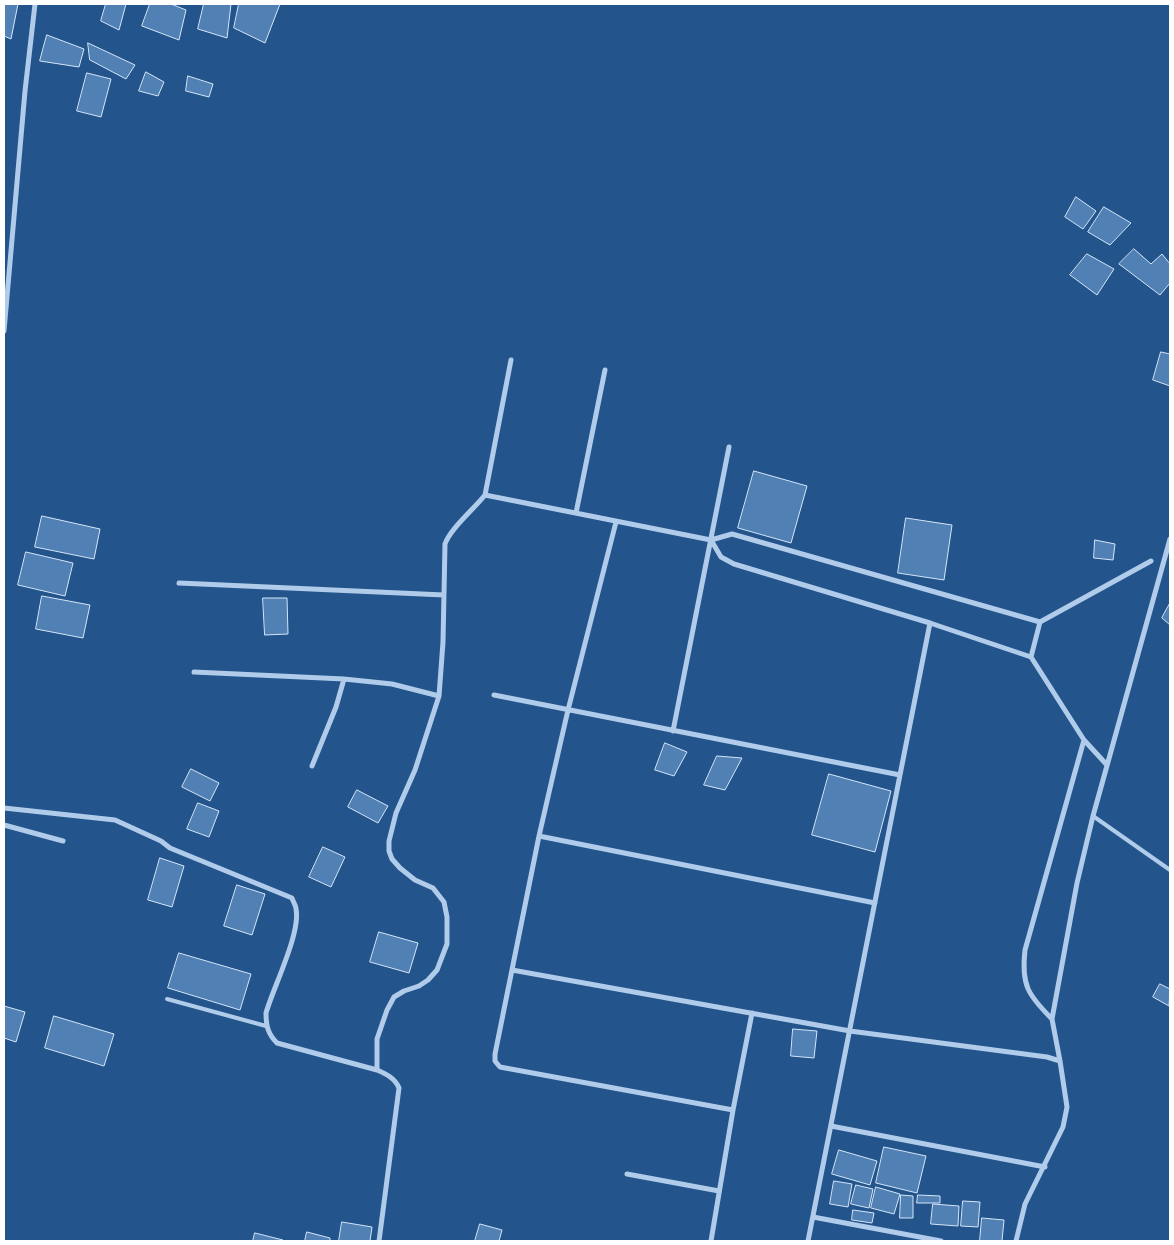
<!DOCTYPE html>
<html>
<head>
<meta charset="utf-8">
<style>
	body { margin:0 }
	#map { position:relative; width:1174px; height:1245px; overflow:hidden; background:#23548b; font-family:Rubik,sans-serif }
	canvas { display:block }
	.frame { position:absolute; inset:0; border:5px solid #fff; pointer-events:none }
</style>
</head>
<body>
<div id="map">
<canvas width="1174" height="1245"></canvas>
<div class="frame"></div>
</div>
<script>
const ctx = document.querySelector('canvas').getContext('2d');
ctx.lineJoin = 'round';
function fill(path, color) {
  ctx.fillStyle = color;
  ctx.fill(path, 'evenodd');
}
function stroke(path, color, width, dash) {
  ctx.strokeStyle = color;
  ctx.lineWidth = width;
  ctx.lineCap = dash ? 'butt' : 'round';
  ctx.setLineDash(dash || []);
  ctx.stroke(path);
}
const building = new Path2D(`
	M4,4H18L11,39L4,36Z
	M106,4H126L119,30L101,21Z
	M150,4H171L186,10L179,40L142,26Z
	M204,4H231L227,38L198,29Z
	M239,4H280L265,43L234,28Z
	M47,35L84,49L79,67L40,61Z
	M88,43L135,65L126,79L90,60Z
	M146,72L164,82L158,96L139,91Z
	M87,73L111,79L101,117L77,111Z
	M188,76L213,84L209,97L186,91Z
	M1076,197L1096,211L1083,229L1065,217Z
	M1104,207L1131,223L1110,245L1088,232Z
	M1134,249L1151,264L1162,254L1170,264V283L1160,295L1119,264Z
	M1087,254L1114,269L1097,295L1070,275Z
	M1161,352L1170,354V386L1153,380Z
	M754,471L807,486L791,543L738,528Z
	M42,516L100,529L94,559L35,547Z
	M906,518L952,525L944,580L898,573Z
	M1095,540L1115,544L1113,560L1094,558Z
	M26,552L73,563L65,596L18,585Z
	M42,596L90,605L83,638L36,629Z
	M263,598H287L288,634L265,635Z
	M1170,603V625L1162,618Z
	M665,743L687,752L674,776L655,770Z
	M717,756L742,758L725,790L704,785Z
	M191,769L219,783L210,801L182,787Z
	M829,774L891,791L875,852L812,835Z
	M357,790L388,806L378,823L348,807Z
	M198,803L219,811L209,837L187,829Z
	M323,847L345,857L331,887L309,877Z
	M160,858L184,866L172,907L148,900Z
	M237,885L265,894L252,935L224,926Z
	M379,932L418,943L409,973L370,962Z
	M179,953L251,974L240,1010L168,988Z
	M1160,984L1170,989L1169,1006L1153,997Z
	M4,1006L25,1012L16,1042L4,1038Z
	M54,1016L114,1034L104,1066L45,1048Z
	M793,1029L817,1031L814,1058L791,1056Z
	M884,1147L926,1156L917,1193L876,1183Z
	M839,1150L877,1161L870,1185L832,1174Z
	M834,1181L852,1184L848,1207L830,1204Z
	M856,1185L873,1189L869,1208L851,1204Z
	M876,1187L900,1194L894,1214L871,1208Z
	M901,1195L913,1196V1218H900Z
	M918,1195L940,1196V1203H917Z
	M963,1201L980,1202L978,1227L961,1226Z
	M933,1204L959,1206L958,1226L931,1224Z
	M853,1210L874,1213L872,1223L852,1220Z
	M982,1218L1004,1220L1002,1241H980Z
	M342,1222L372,1227L370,1241H339Z
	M480,1224L502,1230L499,1241H475Z
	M307,1232L330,1238V1241H305Z
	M255,1233L283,1240L282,1241H253Z`);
fill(building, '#5080b4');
stroke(building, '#d5e6f8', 1);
stroke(new Path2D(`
	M1093,816L1170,870
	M167,999L266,1026`), '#b0ccea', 4);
stroke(new Path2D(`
	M4,331L25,91L35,4
	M485,495L711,540L732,534L1040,622L1151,561
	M576,513L605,370
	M616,522L568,710L539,836L495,1054V1061L500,1067L733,1110
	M711,540L721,557L734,564L930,623L1031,657L1084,740L1107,765
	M179,583L444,595
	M1031,657L1040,622
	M194,672L344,679L392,684L439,696
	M494,695L900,775
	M673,731L729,447
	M312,766L336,707L344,679
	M4,808L115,820L161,841L170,848L292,898C293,902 296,905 296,909C301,933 273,988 266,1013C266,1026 268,1034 277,1043L377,1070C386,1074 395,1078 399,1088L379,1241
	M4,825L63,841
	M539,836L875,903
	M512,970L850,1031L1047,1057L1060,1061
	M1052,1019C1028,995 1021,985 1025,950L1084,740
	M377,1070V1039L387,1010L394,997L404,991L419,986L428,980L437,970L447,944V917L444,902L433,888L415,880L400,868L392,859L389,851V841L396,813L415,770L439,696L443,642L445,544C450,529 474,509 485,495L511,360
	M831,1126L1045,1167
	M627,1174L719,1191
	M813,1217L941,1241
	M711,1241L733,1110L752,1013
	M808,1241L930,623
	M1016,1241L1025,1204L1063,1127L1067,1107L1060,1061L1052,1019L1077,883L1093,816L1170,539`), '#b0ccea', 5);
</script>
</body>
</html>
